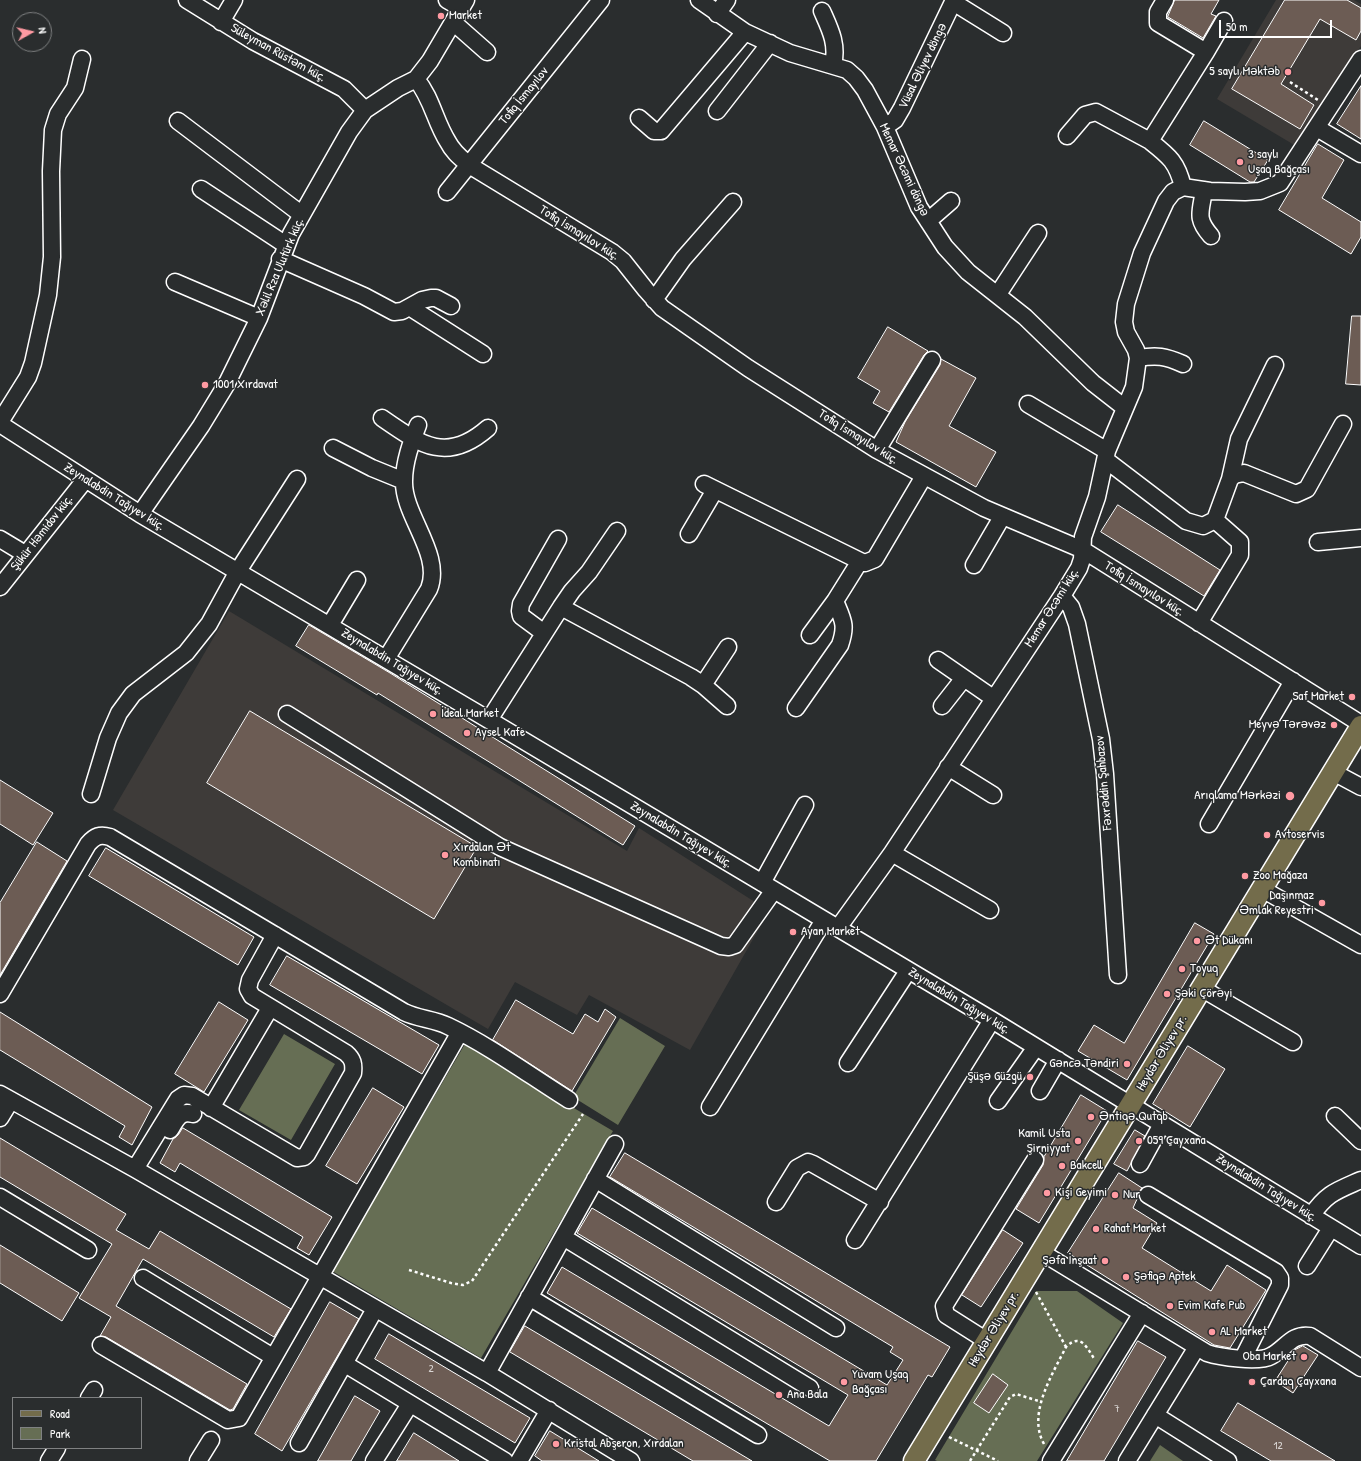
<!DOCTYPE html>
<html>
<head>
<meta charset="utf-8">
<style>
	body { margin:0 }
	#map { position:relative; width:1361px; height:1461px; overflow:hidden; background:#2a2d2e; font-family:"Patrick Hand",sans-serif }
	canvas { display:block }
	.legend { position:absolute; left:12px; top:1397px; width:130px; height:52px; box-sizing:border-box; background:#2a2d2e; border:1px solid #7f8182; margin:0; padding:5px 7px; list-style:none; font-size:12px; color:#fff }
	.legend li { display:flex; align-items:center; gap:8px; height:20px }
	.legend b { width:20px; border:1px solid #7f8182 }
	.north { position:absolute; left:12px; top:12px; width:40px; height:40px; box-sizing:border-box; background:#2a2d2e; border:1px solid #7f8182; border-radius:50%; rotate:82deg; font-size:11px; font-weight:700; line-height:16px; text-align:center; color:#fff }
	.north::after { content:''; display:block; margin:auto; width:14px; height:18px; background:#ff9aa2; clip-path:polygon(50% 0,100% 100%,50% 72%,0 100%) }
	.scale { position:absolute; left:1219px; top:20px; width:113px; height:18px; box-sizing:border-box; border:2px solid #fff; border-top:0; padding-left:5px; font-size:12px; line-height:14px; white-space:nowrap; color:#fff; -webkit-text-stroke:3px #2a2d2e; paint-order:stroke }
</style>
</head>
<body>
<div id="map">
<canvas width="1361" height="1461"></canvas>
<ul class="legend">
<li><b style="height:5px;background:#736c4b"></b>Road</li>
<li><b style="height:11px;background:#666e54"></b>Park</li>
</ul>
<div class="north">N</div>
<div class="scale">50 m</div>
</div>
<script>
const ctx = document.querySelector('canvas').getContext('2d');
ctx.lineJoin = 'round';
function fill(path, color) {
  ctx.fillStyle = color;
  ctx.fill(path, 'evenodd');
}
function stroke(path, color, width, dash) {
  ctx.strokeStyle = color;
  ctx.lineWidth = width;
  ctx.lineCap = dash ? 'butt' : 'round';
  ctx.setLineDash(dash || []);
  ctx.stroke(path);
}
function write(font, color, halo, rows, align = 'center') {
  ctx.font = font + ' "Patrick Hand",sans-serif';
  ctx.lineWidth = 3;
  ctx.setLineDash([]);
  ctx.textBaseline = 'middle';
  ctx.strokeStyle = halo;
  ctx.fillStyle = color;
  for (const [text, x, y, turn = 0] of rows) {
    ctx.save();
    ctx.translate(x, y);
    ctx.rotate((+turn || 0) * Math.PI / 180);
    ctx.textAlign = isNaN(turn) ? turn : align;
    if (halo) ctx.strokeText(text, 0, 0);
    ctx.fillText(text, 0, 0);
    ctx.restore();
  }
}
fill(new Path2D(`
	M1276,0H1354L1361,4V46L1296,146L1217,99Z
	M229,611L627,851L639,828L769,911L690,1050L589,995L577,1015L515,982L488,1029L113,810Z`), '#3e3b39');
fill(new Path2D(`
	M620,1018L665,1046L618,1125L573,1097Z
	M284,1034L335,1064L291,1140L239,1110Z
	M465,1044L613,1131L481,1358L332,1271Z
	M1036,1291H1077L1123,1323L1037,1461H937L935,1460Z
	M1160,1445L1183,1461H1150Z`), '#666e54');
const building = new Path2D(`
	M1175,0H1219L1211,14L1216,16L1203,38L1168,17Z
	M1285,0H1347L1361,8V31L1356,40L1320,19L1281,84L1314,105L1300,129L1232,89Z
	M1361,86V139L1337,124Z
	M1204,121L1268,160L1254,182H1250L1190,145Z
	M1318,144L1344,160L1322,198L1361,222V237L1351,254L1279,210Z
	M1352,316H1361V385L1346,384Z
	M888,327L928,351L924,355L889,412L873,403L880,391L858,378Z
	M941,359L976,378L949,426L996,452L976,487L896,442L905,422L940,365Z
	M1118,505L1220,570L1204,596L1101,532Z
	M309,625L390,673L635,826L623,845L378,693L377,695L296,646Z
	M250,711L477,847L434,919L207,783Z
	M0,780L53,813L33,845L0,824Z
	M37,842L67,861L0,975V903Z
	M106,848L254,937L238,965L89,876Z
	M1195,923L1214,934L1127,1080L1078,1051L1094,1025L1124,1043Z
	M287,956L439,1045L422,1074L270,985Z
	M516,1000L573,1034L585,1014L598,1022L605,1009L616,1017L572,1091L493,1040Z
	M219,1002L248,1020L204,1092L175,1074Z
	M0,1012L152,1107L132,1145L119,1137L125,1126L0,1050Z
	M1188,1046L1225,1069L1190,1127L1153,1104Z
	M373,1088L404,1107L357,1184L326,1166Z
	M1081,1095L1107,1111L1039,1223L1016,1209L1043,1165L1044,1157Z
	M183,1128L332,1217L309,1255L297,1248L303,1237L180,1163L175,1172L160,1163L173,1139L178,1135Z
	M1135,1130L1145,1136L1127,1171L1114,1164Z
	M0,1138L126,1214L116,1230L149,1249L160,1231L291,1309L274,1337L143,1259L116,1306L247,1384L233,1409L230,1410L106,1337L100,1336L111,1317L79,1298L112,1244L0,1177Z
	M625,1153L950,1347L932,1377L928,1375L876,1461H830L547,1293L562,1267L829,1426L848,1395L577,1233L592,1208L887,1385L903,1360L890,1352L893,1347L610,1177Z
	M1119,1173L1142,1188L1133,1208L1157,1223L1142,1248L1211,1291L1227,1265L1266,1290L1230,1348L1214,1345L1068,1253Z
	M1003,1230L1023,1243L981,1307L962,1295Z
	M0,1245L79,1293L62,1321L0,1283Z
	M330,1302L359,1319L282,1451L255,1434Z
	M525,1326L752,1461H693L510,1352Z
	M389,1334L530,1418L515,1443L375,1359Z
	M1138,1341L1166,1357L1104,1461H1067Z
	M1303,1346L1318,1355L1293,1393L1275,1381L1295,1350Z
	M993,1374L1008,1385L989,1413L974,1403Z
	M355,1396L380,1411L351,1461H318Z
	M1238,1403L1335,1461H1271L1221,1431Z
	M550,1431L599,1461H542L535,1456Z
	M414,1433L459,1461H397Z`);
fill(building, '#6c5c54');
stroke(building, '#fff', 1);
const minor = new Path2D(`
	M187,0L253,41L344,89L365,110
	M447,0L461,8
	M699,0L745,32L790,53L847,70L856,78L865,90L885,127L919,207L945,247L968,272L1025,317L1093,383L1125,408
	M1165,0L1158,12V23L1206,52L1150,141C1169,156 1177,162 1183,187
	M953,2L1003,33
	M822,11C830,29 838,44 833,65
	M717,14L727,0
	M221,22L234,0
	M453,22L487,52
	M1206,52L1224,21
	M416,79C432,98 435,122 448,142C453,152 461,158 469,165L612,252L623,261L646,290L662,308L748,368L877,450L984,508L1083,550L1361,724
	M717,111L770,43
	M639,118L654,131H661L745,32
	M178,121L301,214
	M885,127L895,120L902,108L954,0
	M1317,128L1361,154
	M1067,136L1085,115L1096,112L1150,141
	M201,189L286,245
	M1204,190C1201,212 1195,218 1211,236
	M447,192L601,0
	M928,221L951,201
	M280,259L364,296L394,312L402,311L422,300L431,298H436L451,306
	M175,282L259,318
	M998,294L1038,233
	M654,300L683,259L733,202
	M411,308L483,354
	M1138,358C1157,355 1165,356 1183,364
	M1028,404L1107,451
	M382,418C421,445 447,464 488,428
	M0,422L28,377L33,363L48,295L52,257L51,171L53,130L58,114L75,88L82,59
	M0,424L140,514L489,720L992,1020L1361,1246
	M333,448L372,468L404,481
	M877,450L932,360
	M1106,460L1186,521L1203,526L1215,520L1230,479L1234,475L1244,473L1296,494L1307,489L1343,424
	M1230,479L1239,439L1275,365
	M704,484L860,561
	M140,514L201,426L226,385L259,318L291,234L349,132L365,110L398,88L416,79L430,61L466,0
	M689,534L715,490
	M0,539L25,554
	M1318,542L1361,538
	M974,565L1002,517
	M0,587L85,480
	M1062,596L1071,607L1077,624L1101,739L1105,774L1118,975
	M561,607L691,677L703,685L727,706
	M1199,623L1240,555V542L1215,520
	M330,625L357,580
	M544,633L521,616L520,611L521,604L558,539
	M810,635L835,601L860,561L865,563L875,559L924,476
	M386,659L429,589C443,554 403,516 404,481C404,462 411,443 418,425
	M938,660L993,698
	M703,685L728,647
	M942,706L964,678
	M796,708L840,645C847,625 843,620 835,601
	M287,714L500,847L721,946L729,947L735,945L774,890
	M489,720L561,607L572,591L589,572L617,531
	M948,767L993,795
	M1333,772L1361,787
	M91,794L108,738L119,713L133,694L186,653L209,624L238,571L297,479
	M1209,824L1293,681
	M892,853L990,910
	M762,883L805,805
	M1262,889L1361,945
	M838,928L892,853L1062,596L1079,568L1082,559L1083,537L1097,497L1107,451L1134,387L1138,358L1136,350L1126,332L1124,322L1126,304L1142,253L1166,201L1173,192L1183,187L1210,191L1245,192L1260,191L1280,183L1361,59
	M1201,988L1293,1042
	M0,994L88,844C95,836 100,834 110,837L404,1012C418,1019 434,1019 448,1026C490,1046 529,1075 569,1100
	M848,1063L908,971
	M1040,1091L1058,1060
	M0,1094L135,1169L487,1373L631,1461
	M998,1101L1036,1047
	M710,1107L824,920
	M211,1108L270,1008
	M1335,1116L1361,1141
	M0,1118L11,1100
	M170,1130C176,1120 180,1110 193,1114
	M1140,1164L1162,1124
	M135,1169L178,1099L184,1095L192,1096L297,1158L304,1157L307,1154L353,1073C354,1064 353,1059 346,1053L252,996L248,989L250,980L275,935
	M595,1179L836,1328
	M1148,1195L1276,1272L1280,1278V1285L1243,1358
	M0,1197L88,1250
	M776,1202L797,1168L808,1162L813,1164L880,1202
	M1311,1216C1327,1193 1336,1191 1361,1180
	M563,1237L810,1388
	M855,1240L992,1020
	M1041,1252L1207,1353C1219,1357 1259,1363 1271,1356C1285,1349 1292,1333 1310,1336L1361,1368
	M1307,1266L1331,1228
	M143,1278L273,1357
	M529,1297L758,1435
	M987,1341L946,1315L944,1306L1035,1160
	M101,1345L228,1420L239,1418L460,1032
	M345,1364L505,1461
	M487,1373L615,1144
	M89,1398L94,1390
	M1155,1415L1228,1461
	M299,1443L375,1309
	M49,1461L57,1448
	M198,1461L211,1440
	M374,1461L410,1404
	M519,1461L549,1410
	M1051,1461L1142,1313
	M1127,1461L1197,1347`);
const major = new Path2D(`
	M914,1461L1361,726`);
stroke(minor, '#fff', 19);
stroke(major, '#fff', 23);
stroke(new Path2D(`
	M1290,82L1318,100
	M409,1270L451,1283L463,1285L472,1281L583,1114
	M1036,1292L1066,1347
	M949,1437L998,1461
	M1044,1444C1027,1414 1052,1375 1066,1347C1081,1332 1087,1348 1095,1360
	M970,1461L1010,1397L1016,1394L1042,1402`), '#fff', 2.5, [3, 3]);
stroke(minor, '#2a2d2e', 16);
stroke(major, '#736c4b', 20);
for (const [x, y, r, color] of [
	[441,16,4,"#ff9aa2"],
	[1288,72,4,"#ff9aa2"],
	[1240,162,4,"#ff9aa2"],
	[205,385,4,"#ff9aa2"],
	[1352,697,4,"#ff9aa2"],
	[433,714,4,"#ff9aa2"],
	[1334,725,4,"#ff9aa2"],
	[467,733,4,"#ff9aa2"],
	[1290,796,5,"#ff9aa2"],
	[1267,835,4,"#ff9aa2"],
	[445,855,4,"#ff9aa2"],
	[1245,876,4,"#ff9aa2"],
	[1322,903,4,"#ff9aa2"],
	[793,932,4,"#ff9aa2"],
	[1197,941,4,"#ff9aa2"],
	[1182,969,4,"#ff9aa2"],
	[1167,994,4,"#ff9aa2"],
	[1127,1064,4,"#ff9aa2"],
	[1030,1077,4,"#ff9aa2"],
	[1091,1117,4,"#ff9aa2"],
	[1078,1141,4,"#ff9aa2"],
	[1139,1141,4,"#ff9aa2"],
	[1062,1166,4,"#ff9aa2"],
	[1047,1193,4,"#ff9aa2"],
	[1115,1195,4,"#ff9aa2"],
	[1096,1229,4,"#ff9aa2"],
	[1105,1261,4,"#ff9aa2"],
	[1126,1277,4,"#ff9aa2"],
	[1170,1306,4,"#ff9aa2"],
	[1212,1332,4,"#ff9aa2"],
	[1304,1357,4,"#ff9aa2"],
	[844,1382,4,"#ff9aa2"],
	[1252,1382,4,"#ff9aa2"],
	[779,1395,4,"#ff9aa2"],
	[556,1444,4,"#ff9aa2"]
]) {
  const dot = new Path2D();
  dot.arc(x, y, r, 0, 2 * Math.PI);
  ctx.fillStyle = color;
  ctx.fill(dot);
  stroke(dot, '#2a2d2e', 1.5);
}
write('11px', '#dad6d4', null, [
	["2",431,1369],
	["7",1117,1409],
	["12",1278,1446]
]);
write('13px', '#fff', '#2a2d2e', [
	["Market",449,16],
	["5 saylı Məktəb",1280,72,"right"],
	["3 saylı",1248,155],
	["Uşaq Bağçası",1248,170],
	["1001 Xırdavat",213,385],
	["Saf Market",1344,697,"right"],
	["İdeal Market",441,714],
	["Meyvə Tərəvəz",1326,725,"right"],
	["Aysel Kafe",475,733],
	["Arıqlama Mərkəzi",1281,796,"right"],
	["Avtoservis",1275,835],
	["Xırdalan Ət",453,848],
	["Kombinatı",453,863],
	["Zoo Mağaza",1253,876],
	["Daşınmaz",1314,896,"right"],
	["Əmlak Reyestri",1314,911,"right"],
	["Ayan Market",801,932],
	["Ət Dükanı",1205,941],
	["Toyuq",1190,969],
	["Şəki Çörəyi",1175,994],
	["Gəncə Təndiri",1119,1064,"right"],
	["Şüşə Güzgü",1022,1077,"right"],
	["Əntiqə Qutqb",1099,1117],
	["Kamil Usta",1070,1134,"right"],
	["Şirniyyat",1070,1149,"right"],
	["059 Çayxana",1147,1141],
	["Bakcell",1070,1166],
	["Kişi Geyimi",1055,1193],
	["Nur",1123,1195],
	["Rahat Market",1104,1229],
	["Şəfa İnşaat",1097,1261,"right"],
	["Şəfiqə Aptek",1134,1277],
	["Evim Kafe Pub",1178,1306],
	["AL Market",1220,1332],
	["Oba Market",1296,1357,"right"],
	["Yuvam Uşaq",852,1375],
	["Bağçası",852,1390],
	["Çardaq Çayxana",1260,1382],
	["Ana Bala",787,1395],
	["Kristal Abşeron, Xırdalan",564,1444]
], 'left');
write('13px', '#fff', '#2a2d2e', [
	["Süleyman Rüstəm küç.",278,53,29],
	["Vüsal Əliyev döngə",923,66,-64],
	["Tofiq İsmayılov",524,96,-51],
	["Memar Əcəmi döngə",904,170,65],
	["Tofiq İsmayılov küç.",579,233,32],
	["Xəlil Rza Ulutürk küç.",280,267,-67],
	["Tofiq İsmayılov küç.",858,437,32],
	["Zeynalabdin Tağıyev küç.",114,497,32],
	["Şükür Həmidov küç.",42,533,-52],
	["Tofiq İsmayılov küç.",1144,589,32],
	["Memar Əcəmi küç.",1052,608,-58],
	["Zeynalabdin Tağıyev küç.",392,662,31],
	["Fəxrəddin Şahbazov",1104,783,-95],
	["Zeynalabdin Tağıyev küç.",681,835,31],
	["Zeynalabdin Tağıyev küç.",959,1001,31],
	["Heydər Əliyev pr.",1162,1053,-59],
	["Zeynalabdin Tağıyev küç.",1266,1188,32],
	["Heydər Əliyev pr.",994,1329,-59]
]);
</script>
</body>
</html>
